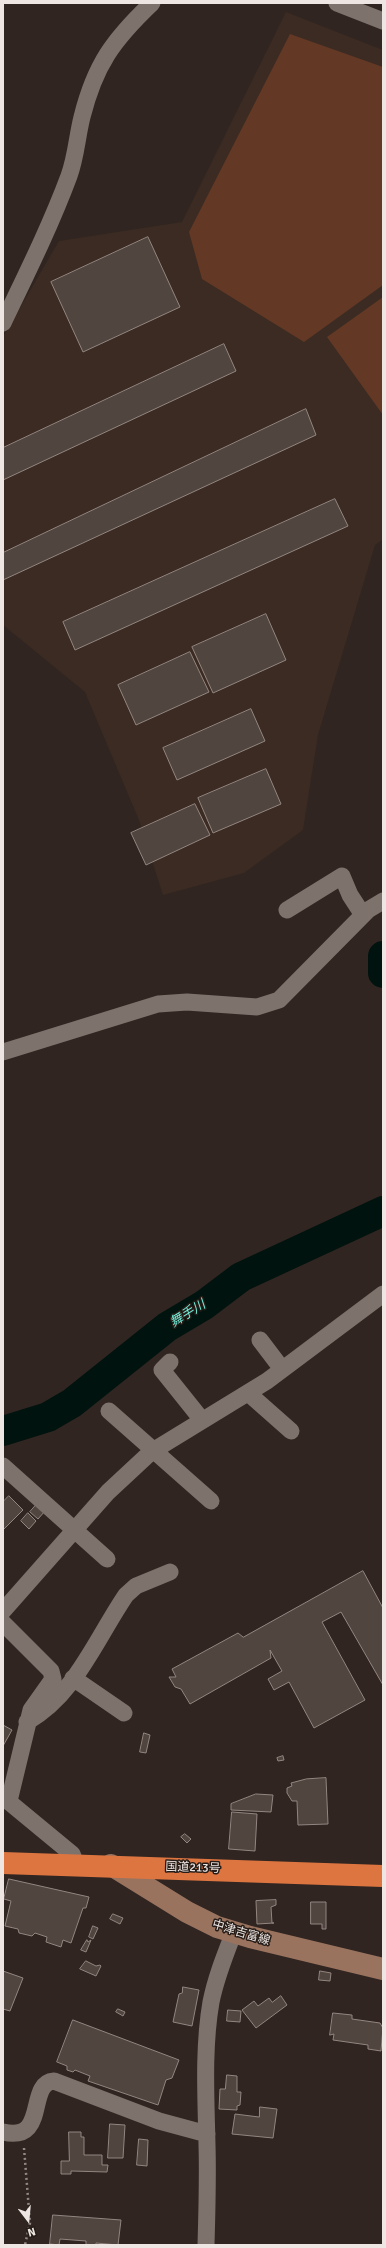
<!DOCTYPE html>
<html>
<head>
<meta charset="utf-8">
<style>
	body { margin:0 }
	#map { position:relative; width:386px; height:2248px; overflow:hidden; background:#302521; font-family:Signika,sans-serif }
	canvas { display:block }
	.frame { position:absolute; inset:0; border:4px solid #ede6e3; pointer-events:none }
	.north { position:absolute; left:8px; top:2200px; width:40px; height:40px; -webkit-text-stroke:3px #261c17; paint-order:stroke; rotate:164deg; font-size:11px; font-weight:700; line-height:16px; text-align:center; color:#ede6e3 }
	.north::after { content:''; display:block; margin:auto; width:14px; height:18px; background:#ede6e3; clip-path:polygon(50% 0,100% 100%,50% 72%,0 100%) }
</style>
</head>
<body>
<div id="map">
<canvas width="386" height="2248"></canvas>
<div class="frame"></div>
<div class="north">N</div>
</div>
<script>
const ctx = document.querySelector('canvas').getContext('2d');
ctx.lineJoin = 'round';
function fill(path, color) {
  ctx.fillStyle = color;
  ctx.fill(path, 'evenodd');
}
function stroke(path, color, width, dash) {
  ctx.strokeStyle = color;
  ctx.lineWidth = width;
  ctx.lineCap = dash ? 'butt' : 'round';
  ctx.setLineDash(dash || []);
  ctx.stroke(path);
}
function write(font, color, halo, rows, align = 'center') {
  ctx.font = font + ' Signika,"Noto Sans JP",sans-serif';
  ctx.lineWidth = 3;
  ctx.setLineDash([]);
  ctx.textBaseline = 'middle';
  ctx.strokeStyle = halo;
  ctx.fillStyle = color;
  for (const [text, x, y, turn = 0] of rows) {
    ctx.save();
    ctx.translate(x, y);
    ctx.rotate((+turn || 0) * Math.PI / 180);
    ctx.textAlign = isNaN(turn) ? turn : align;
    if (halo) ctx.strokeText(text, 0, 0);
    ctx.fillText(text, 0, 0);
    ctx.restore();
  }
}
fill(new Path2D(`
	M286,12L383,50V539L375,545L318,735L303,830L244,873L163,895L139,820L85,692L3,625V337L59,241L182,222Z`), '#3b2b23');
fill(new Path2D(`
	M290,34L383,67V285L304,342L202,279L189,232Z
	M383,297V415L327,337Z`), '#633824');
stroke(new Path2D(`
	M383,956V973
	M3,1431L48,1417L72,1403L167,1327L204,1305L241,1277L383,1211`), '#00130f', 30);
const building = new Path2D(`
	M148,237L180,307L83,352L51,282Z
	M224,344L236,371L3,480V448Z
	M306,409L316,435L3,580V553Z
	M335,499L348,526L75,650L63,622Z
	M266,614L286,660L213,693L192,647Z
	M190,652L209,692L136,725L118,685Z
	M251,709L265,741L177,780L163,748Z
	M266,769L281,804L213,833L198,798Z
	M195,804L210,835L146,865L131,833Z
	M9,1496L23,1510L3,1530V1502Z
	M37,1504L45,1511L38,1519L30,1512Z
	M28,1513L36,1521L29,1529L21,1521Z
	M363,1571L383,1608V1685L341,1612L322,1622L365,1700L314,1728L289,1682L274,1690L268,1679L282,1671L270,1650L271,1658L190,1704L181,1689L175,1687L169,1677H176L172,1669L238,1633L243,1637Z
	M3,1725L12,1730L3,1746Z
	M144,1733L150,1735L146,1753L140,1752Z
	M283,1756L284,1760L278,1761L277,1758Z
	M326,1778L328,1824L298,1825L297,1801H292L287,1793V1788L292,1786L291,1783L306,1779Z
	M256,1794L273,1795L271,1812L231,1810V1804Z
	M232,1812L257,1814L255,1851L229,1849Z
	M185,1834L191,1839L187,1843L181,1837Z
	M9,1879L89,1897L86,1908H83L71,1943L63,1940L61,1947L46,1942L47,1937L35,1933L32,1936L19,1933L18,1929L5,1926L11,1901L4,1899Z
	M276,1900V1905L271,1907L272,1923H274L257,1924L256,1901Z
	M311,1902H326V1929H322V1924H311Z
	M113,1914L123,1918L120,1924L110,1919Z
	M93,1926L98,1928L93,1939L89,1937Z
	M87,1940L88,1942L91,1940L86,1952L81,1950Z
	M86,1961L96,1966L100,1965L101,1966L96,1976L80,1969Z
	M3,1971L23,1978L10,2011L3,2009Z
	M320,1971L331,1973L330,1981L319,1980Z
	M183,1987L199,1990L192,2026L173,2022L179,1994L182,1993Z
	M281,1996L287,2005L256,2028L242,2010L254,2001L258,2006L269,1998L272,2002Z
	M118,2009L125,2012L123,2016L116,2012Z
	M228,2010L241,2011L240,2022L227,2021Z
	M333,2013L352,2015V2019L380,2023L383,2028L381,2051L368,2049V2045L333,2040L334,2034L330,2035Z
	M73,2020L179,2060L172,2078L166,2080L158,2105L88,2081L90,2076L75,2070L73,2072L67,2070V2066L57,2062Z
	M227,2075L237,2076V2092H241L240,2105L237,2106V2110L219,2109L220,2089H225Z
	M260,2107L277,2109L273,2138L232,2134L235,2114L259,2117Z
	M110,2124L125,2125L123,2158H108Z
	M69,2132H81V2137H84V2155H102V2165H108L107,2172L71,2171V2174H61V2161H69Z
	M139,2139L148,2140L147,2166L137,2165Z
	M53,2215L121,2220L118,2245L96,2243V2245H86V2241L60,2239L59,2245L50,2244Z`);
fill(building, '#514540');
stroke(building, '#938681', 1);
stroke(new Path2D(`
	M24,2148L30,2223L25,2245`), '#918885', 2.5, [2, 3]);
stroke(new Path2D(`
	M337,3L383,21
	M3,323C26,275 50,227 69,176C76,157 77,137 82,117C95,65 113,40 152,3
	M287,910L342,876L350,895L363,915
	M3,1052L158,1004L187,1002L257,1007L279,1000L368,910L383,901
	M260,1340L282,1369
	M170,1362L162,1370L202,1420
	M248,1393L291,1431
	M109,1411L211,1501
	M3,1466L107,1559
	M3,1611L108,1492L151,1452L267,1381L383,1294
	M3,1623L51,1671L53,1679L31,1710L9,1801
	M73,1678L124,1713
	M27,1722C75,1695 96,1639 126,1595L136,1586L170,1572
	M3,1797L72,1854L76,1864
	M3,2132C49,2143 26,2083 54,2081L159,2121L207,2134
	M206,2245C207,2211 208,2178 207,2145C206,2098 203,2048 211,2002C216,1977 225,1955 234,1932`), '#7e726c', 17);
stroke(new Path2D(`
	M111,1865L187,1912L217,1927L250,1937L383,1969`), '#9a735f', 22);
stroke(new Path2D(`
	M3,1863L383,1876`), '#dd7541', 22);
write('12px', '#ede6e3', '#261c17', [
	["国道213号",193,1868,2],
	["中津吉富線",241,1933,17]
]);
write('italic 13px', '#72ebd8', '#261c17', [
	["舞手川",188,1314,-32]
]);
</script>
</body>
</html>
